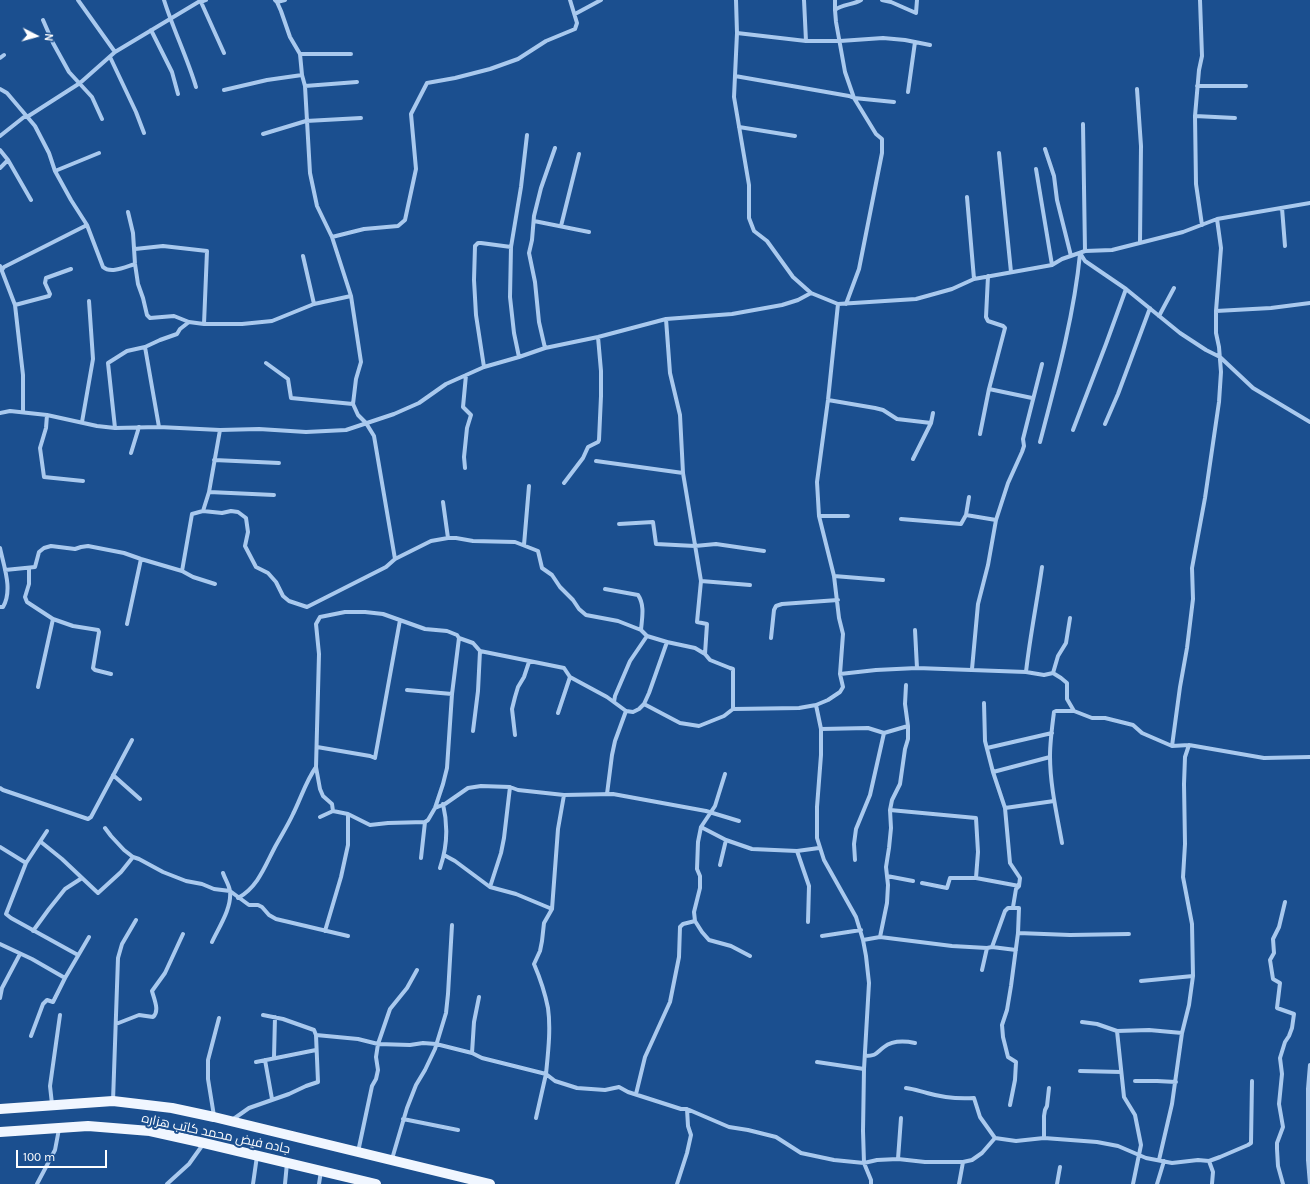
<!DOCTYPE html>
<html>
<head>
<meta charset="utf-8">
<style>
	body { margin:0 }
	#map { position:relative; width:1310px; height:1184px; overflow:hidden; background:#1b4f8f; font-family:Karla,sans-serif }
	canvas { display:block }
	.north { position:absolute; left:16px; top:16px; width:40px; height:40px; -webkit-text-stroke:3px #1b4f8f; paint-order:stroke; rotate:96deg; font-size:11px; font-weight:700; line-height:16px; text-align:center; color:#fff }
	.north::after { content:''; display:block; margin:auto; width:14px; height:18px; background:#fff; clip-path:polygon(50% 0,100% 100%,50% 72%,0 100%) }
	.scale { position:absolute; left:16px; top:1150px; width:91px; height:18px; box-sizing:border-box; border:2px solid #fff; border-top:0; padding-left:5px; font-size:12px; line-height:14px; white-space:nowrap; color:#fff; -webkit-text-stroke:3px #1b4f8f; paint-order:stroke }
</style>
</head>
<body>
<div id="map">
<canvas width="1310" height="1184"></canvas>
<div class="north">N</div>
<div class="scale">100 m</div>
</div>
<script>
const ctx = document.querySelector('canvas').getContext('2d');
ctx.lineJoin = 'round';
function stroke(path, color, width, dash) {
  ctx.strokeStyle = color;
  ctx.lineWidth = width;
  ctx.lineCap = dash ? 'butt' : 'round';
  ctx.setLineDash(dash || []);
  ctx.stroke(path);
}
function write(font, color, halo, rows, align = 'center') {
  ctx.font = font + ' Karla,Cairo,sans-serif';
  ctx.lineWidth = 4;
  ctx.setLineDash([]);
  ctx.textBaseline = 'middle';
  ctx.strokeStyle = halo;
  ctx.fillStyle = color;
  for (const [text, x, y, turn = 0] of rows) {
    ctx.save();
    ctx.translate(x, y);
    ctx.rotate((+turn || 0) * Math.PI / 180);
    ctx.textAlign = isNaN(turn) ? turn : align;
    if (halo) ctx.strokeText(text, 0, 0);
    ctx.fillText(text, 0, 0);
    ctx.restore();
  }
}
stroke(new Path2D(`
	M78,0L115,52
	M164,0C173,29 187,57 196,87
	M275,0L277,2L281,11L290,37L300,54L302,75L305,86L310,173L317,206L332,237L351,296L361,362L356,379L353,404L358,415L366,423L374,436L395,559
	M736,0L737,33L734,97L749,185V218L754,231L767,241L793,277L811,293L838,304L916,299L952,289L974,279L1052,265L1062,259L1085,251L1112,250L1183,232L1217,219L1310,203
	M804,0L806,41
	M835,0V10
	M882,0L891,2L916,13L917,0
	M1200,0L1202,56L1199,70L1195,116L1196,184L1202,225
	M201,2L224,53
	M277,2L285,0
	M575,14L601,0
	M43,20L53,43L69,72L92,97L102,119
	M151,30L172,72L178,94
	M737,33L806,41H840L883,38L905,40L930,45
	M300,54H351
	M110,57L136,112L144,133
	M0,58L4,55
	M735,76L849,96L854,98L894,102
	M305,86L357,82
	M1197,86H1246
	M0,89L7,93L35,126L49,153L55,171L71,200L87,225L103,267C111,274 125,267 135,264
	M1137,89L1141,146L1140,243
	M224,90L267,80L302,75
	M908,92L915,42
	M1195,116L1235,118
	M1083,124L1085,251
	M739,127L795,136
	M263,134L306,121L361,118
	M0,136L24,117H27L80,83L115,52L200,1L201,2L206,0
	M1045,149L1054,176L1057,200L1071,256
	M0,150L8,160L31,200
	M999,153L1011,272
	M0,168L8,160
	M1036,169L1052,265
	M55,171L99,153
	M967,197L974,279
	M1282,208L1285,246
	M128,212L133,233L135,264L138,284L143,298L147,315L150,318L174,316L189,322L204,324H242L272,321L314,304L351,296
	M534,221L589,232
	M561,226L579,154
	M332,237L364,229L398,226L405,220L416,169L411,114L427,83L455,78L490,69L518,59L546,41L575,29L577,23L570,0
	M135,249L163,246L207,251L204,324
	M1080,253L1085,261L1126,289L1180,333L1206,350L1220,357L1253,388L1310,422
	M303,256L314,304
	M0,266L15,305L23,375V412
	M2,270L4,267L87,225
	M846,304L859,269L882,153V139L876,134L854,98L845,72L836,22L835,10C842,4 853,5 861,0
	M15,305L49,296L50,294L45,283L46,278L71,269
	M1216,311L1271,308L1310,303
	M1159,316L1174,288
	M666,319L670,373L680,415L683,473L701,581L697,622L707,624L705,654
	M145,347L159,427
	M545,348L539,322L535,282L529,253L532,240L534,216L541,188L555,148
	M519,357L514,333L510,297L511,247L521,187L527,135
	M266,363L288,379L291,398L353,404
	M484,367L476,315L474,280L475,246L478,243H481L511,247
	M989,389L1032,398
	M828,400L875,408L883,410L897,419L931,423
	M0,413L10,411L47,415L97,426L115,428L159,427L220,430L259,429L306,432L346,430L394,414L419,403L446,384L484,367L519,357L545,348L598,337L666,319L732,314L782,305L798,300L811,293
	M47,415L46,428L40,448L44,477L83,481
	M82,422L93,359L89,301
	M1105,424L1118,394L1150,308
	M115,428L108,363L127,351L145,347L160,340L177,334L180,329L189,322
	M1073,430L1106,344L1126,289
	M980,434L989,389L1005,328L1003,326L988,321L986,317L988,276
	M1040,442C1056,381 1074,316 1080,254
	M131,453L139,427
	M913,459L931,423L933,413
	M214,460L279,463
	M596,461L683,473
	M465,468L464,457L467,428L471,415L463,407L466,375
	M564,483L583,458L588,447L598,442L599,440L601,396V371L598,337
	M209,492L274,495
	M443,502L448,538
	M203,511L209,492L220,430
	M966,515L996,520
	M819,516H848
	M901,519L961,524L966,515L969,497
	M619,524L653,522L656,544L695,546L716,544L764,551
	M524,545L529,486
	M0,548C4,567 13,590 3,607H0
	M29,569V584L25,597L27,602L53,619L73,626L98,630L99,632L93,668L95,670L111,674
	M5,570L35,567L39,552L44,548L51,546L75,549L81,547L88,546L124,553L141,559L182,571L193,577L215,584
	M182,571L192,514L203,511L222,513L231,511L238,512L246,518L248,532L245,546L256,567L268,573L276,582L283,596L289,601L307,607L386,567L395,559L431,541L448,538H456L473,541L515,542L538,551L542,568L552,575L560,587L573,600L579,609L586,615L618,621L641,630L647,636L667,642L695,648L705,654L710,660L730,668L733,669V709
	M834,576L883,580
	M701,581L750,585
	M605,589L638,595C645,605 642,618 641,630
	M127,624L141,559
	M915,630L917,668
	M459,638L452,694L447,768L443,784L435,808L428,820L425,822L388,823L370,825L348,814L333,811L332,804L323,796L320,789L316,767L319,654L316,624L320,617L345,612H365L383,614L425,629L447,631L457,635L459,638L473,643L480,651L564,668L570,677L607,697L626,711L633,712L639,709L644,704L649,693L667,642
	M771,638L774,610L776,606L782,604L838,600
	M972,669L978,604L988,565L996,520L1008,483L1022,452L1024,446L1023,439L1042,364
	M1026,672C1030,636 1037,602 1042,567
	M1053,673L1058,656L1066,643L1070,618
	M840,674L876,670L917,668L1026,672L1044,675L1053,673L1061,678L1067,683V699L1074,711L1092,718H1105L1133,725L1142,733L1172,746L1189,745L1264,758L1310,757
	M38,687L53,619
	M407,690L452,694
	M614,702L615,696L630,661L647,636
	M984,703L985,741L993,772L1005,808L1010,863L1020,878L1019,886L1016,889L1013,907
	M644,704L680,723L699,726L724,716L733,709L799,708L816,705L828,700L840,692L843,687L840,674L843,634L839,618L834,576L819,516L817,482L828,400L838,304
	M816,705L821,729V755L817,807V838L824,860L856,917L863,940L866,956L869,983L864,1069L863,1131L864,1163L871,1180V1184
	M558,713L570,677
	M821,729L868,728L884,733L908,726
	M473,731L478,691L480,651
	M515,735L512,709L515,697L518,687L524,677L529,662
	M1172,746L1180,687L1187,648L1193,599L1192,568L1205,498L1219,402L1221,372L1219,347L1216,333V311L1221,248L1217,219
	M317,747L370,756L375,758L400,620
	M987,748L1052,733
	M993,772L1050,757
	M725,774L715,806L701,827L698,842L697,869L700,876V888L694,912L695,921L702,932L709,940L731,946L750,956
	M113,775L140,799
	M0,788L3,790L88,819L91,817L132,740
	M607,794L612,755L615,741L626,711
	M564,795L558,829L552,909L544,923L542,941L540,951L534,964C540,978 545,993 548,1008C551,1029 548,1053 546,1074L555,1081L577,1088L605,1090L619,1087L628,1092L681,1109H687L729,1127L748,1130L776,1137L801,1153L834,1160L864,1163L877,1160L898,1159L925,1162H963L972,1160L982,1153L995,1138L1016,1141L1044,1138L1097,1142L1118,1146L1146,1158L1172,1163L1198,1160L1209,1161L1220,1157L1248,1145L1251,1143L1252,1081
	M435,808L445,804L468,788L481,786L510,787L518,790L564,795L613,794L706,811L739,821
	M1005,808L1054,801
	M890,810L976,818L978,852L976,878
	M320,817L333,811
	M701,827L726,840L752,849L797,851L819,848
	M105,828L111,836L124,850L133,857L139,859L163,872L186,881L202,884L214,889L230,891L249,905H258L262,907L269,915L276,919L348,936
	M47,831L26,863L6,914L11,918L78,955
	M41,842L62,859L98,893L121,872L133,857
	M1062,843C1057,815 1050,785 1050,756C1050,742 1052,727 1054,712L1056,711H1074
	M0,847L26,863
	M797,851L809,886L808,922
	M444,855L455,861L490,887L516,894L552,909
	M421,858L425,822
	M855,860L854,844L856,829L870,795L884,733
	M720,865L726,840
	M440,868C447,848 448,825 443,804
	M887,876L913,881
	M922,883L947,888L950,878H976L1019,886
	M490,887L501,853L504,838L510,787
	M238,898C258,887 265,866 275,847C281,836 288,825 293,814C301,798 306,781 316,767
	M33,931L49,909L65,889L82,878
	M325,931L341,877L348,845V814
	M1018,933L1070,935L1129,934
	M822,936L861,930
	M880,937L887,903L888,885L886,867L889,848L891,828L890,810L892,800L900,784L905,749L908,739V726L905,704L906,685
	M863,940L880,937L952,946L987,948L992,947L1016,950
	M212,942C219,927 232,908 230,891C229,885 225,879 223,873
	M0,944L32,959L65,978
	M992,947L1005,911L1008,908H1019L1018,933L1011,986L1007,1010L1002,1025L1003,1037L1008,1057L1016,1062L1015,1080L1010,1105
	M982,970L987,948
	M1141,981L1193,976
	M0,998L2,988L20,954
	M1082,1022L1097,1024L1117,1031L1149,1030L1182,1033
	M116,1024L139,1015L153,1017C160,1011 154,999 152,991L165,973L183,934
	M1117,1031L1124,1097L1135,1115L1141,1145L1133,1184
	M316,1035L358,1039L378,1044L410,1045L423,1043L436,1044L472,1053L482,1058L546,1074L536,1118
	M31,1036L43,1004L47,1000L53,1002L65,978L89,937
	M472,1053L474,1022L479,997
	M865,1056C877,1056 876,1053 884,1047C893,1040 905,1041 915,1043
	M274,1057L275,1017
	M265,1060L272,1099
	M256,1062L316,1050
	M817,1062L864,1069
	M1080,1071L1121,1072
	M1135,1081H1157L1176,1082
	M906,1088C914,1089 919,1091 927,1093C941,1097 960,1099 974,1098L980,1117L995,1138
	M636,1094L645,1057L670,1002L679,957L680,927L683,924L695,921
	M113,1101L118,958L122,944L136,920
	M52,1104L50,1086L60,1015
	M214,1116L208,1079V1060L219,1018
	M403,1119L458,1130
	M232,1120L249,1108L289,1094L306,1086L318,1082L316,1035L314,1030L283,1019L263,1015
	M1044,1138V1116L1045,1110L1047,1106L1049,1088
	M358,1152L372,1086L376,1079L378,1070L376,1057L378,1044L390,1009L407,988L417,970
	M392,1159L407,1108L416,1085L425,1070L435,1049L446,1013L448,994L452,925
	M898,1159L901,1118
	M1159,1160L1172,1104L1182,1033L1189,1005L1193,976L1192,924L1183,877L1185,844L1184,784L1185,757L1189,745
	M1209,1161L1213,1172L1212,1184
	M37,1184L55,1150L59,1129
	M167,1184L189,1164L204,1143
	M253,1184L257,1156
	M285,1184L287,1163
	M319,1184L321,1171
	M677,1184L687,1153L691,1135L688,1126L687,1109
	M959,1184L963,1162
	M1057,1184L1060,1167
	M1157,1184L1164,1161
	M1283,1184L1278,1166L1277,1149V1143L1283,1127L1279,1104L1282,1074L1280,1058L1285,1042L1289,1036L1292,1028L1294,1014L1277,1008L1280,983L1273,979L1270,960L1274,953L1273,939L1279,927L1285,902
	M1310,1184L1308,1160V1089L1310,1065`), '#a9c9ee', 4);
stroke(new Path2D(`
	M0,1109L113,1101L172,1108L214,1117L490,1184
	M0,1132L88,1126L150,1131L204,1143L376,1184`), '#f0f6ff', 10);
write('13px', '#fff', '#1b4f8f', [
	["جاده فیض محمد کاتب هزاره",216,1134,12]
]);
</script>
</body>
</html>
